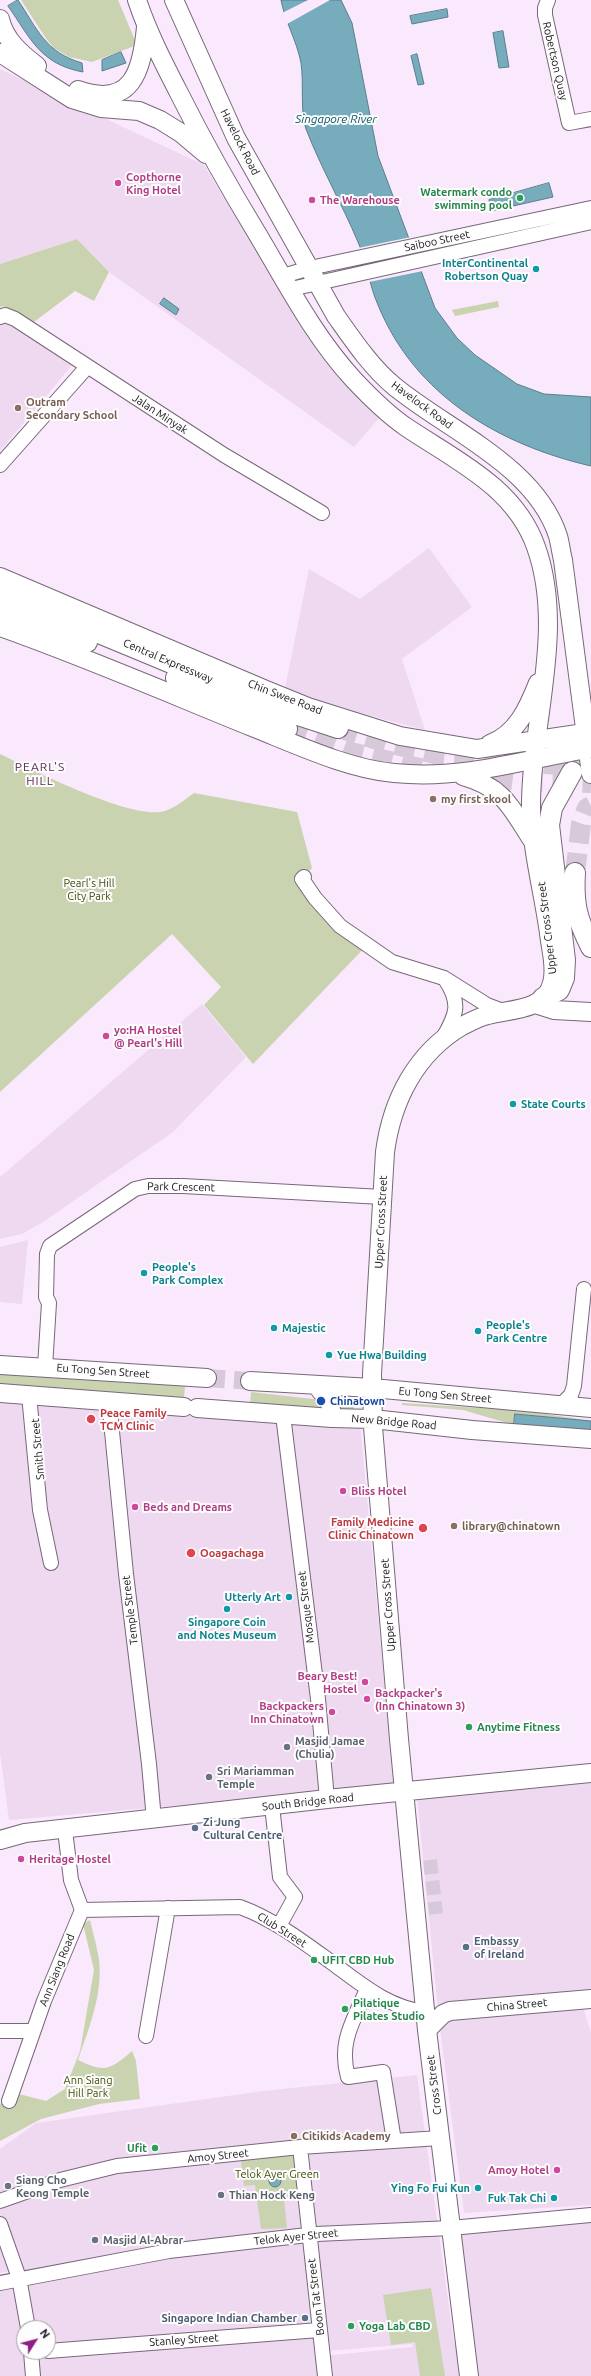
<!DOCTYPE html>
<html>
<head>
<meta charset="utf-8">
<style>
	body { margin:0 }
	#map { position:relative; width:591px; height:2376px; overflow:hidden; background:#fae9fc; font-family:Ubuntu,sans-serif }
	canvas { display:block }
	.north { position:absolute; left:16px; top:2320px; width:40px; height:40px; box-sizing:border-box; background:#fdfdfd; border:1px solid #a19fa2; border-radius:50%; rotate:54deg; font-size:11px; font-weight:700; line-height:16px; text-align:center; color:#181319 }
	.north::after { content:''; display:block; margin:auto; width:14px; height:18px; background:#8d2083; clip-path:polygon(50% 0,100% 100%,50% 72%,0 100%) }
</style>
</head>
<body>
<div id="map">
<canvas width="591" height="2376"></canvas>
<div class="north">N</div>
</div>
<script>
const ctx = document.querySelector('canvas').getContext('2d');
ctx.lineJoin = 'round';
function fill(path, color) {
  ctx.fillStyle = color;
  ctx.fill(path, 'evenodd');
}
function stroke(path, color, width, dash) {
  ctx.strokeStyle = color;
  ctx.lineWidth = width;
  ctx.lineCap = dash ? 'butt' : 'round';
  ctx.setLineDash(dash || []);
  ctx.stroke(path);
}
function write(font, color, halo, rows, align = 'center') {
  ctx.font = font + ' Ubuntu,sans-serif';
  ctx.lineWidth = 4;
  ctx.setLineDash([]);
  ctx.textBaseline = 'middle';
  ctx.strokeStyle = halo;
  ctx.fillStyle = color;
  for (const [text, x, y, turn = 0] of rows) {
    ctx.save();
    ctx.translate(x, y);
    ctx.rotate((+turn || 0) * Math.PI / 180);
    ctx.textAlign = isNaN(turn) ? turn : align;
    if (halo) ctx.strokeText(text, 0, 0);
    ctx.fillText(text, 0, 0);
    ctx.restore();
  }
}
fill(new Path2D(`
	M0,69L204,165L322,357L379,418L354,447L109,272L77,239L0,264Z
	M2,307L73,364L0,451V308Z
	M429,548L472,607L402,659L425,730L284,693L309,569L360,599Z
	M202,1004L246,1057L173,1132L43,1222L22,1234L0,1239V1177Z
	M28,1240L22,1304L0,1302V1247Z
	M0,1402L360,1423L394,1787L9,1820L0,1753Z
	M591,1782V1997L438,2010L417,1797Z
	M583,2007L591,2033V2205L464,2213L439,2021Z
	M417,2075L454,2343L464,2342L456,2234L591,2219V2376H0V2283L18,2269L0,2273V2149L36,2123L263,2091ZM24,2328H48V2352H24ZM412,2344V2347L323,2356L327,2351Z`), '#efd9f1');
fill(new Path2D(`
	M21,0H118L137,45L92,62L69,57L54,48L47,40Z
	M77,239L109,272L94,301L75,291L34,322L3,306L0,307V264Z
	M498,301L499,307L455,316L452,310Z
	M0,754C35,771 123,816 160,812C173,810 183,801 194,793L297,812L312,868L304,877L340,922L369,943L253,1064L204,1005L221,987L172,934L0,1092Z
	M0,1371L185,1386L184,1399L0,1386Z
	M251,1392L322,1400L325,1403L321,1410L250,1404Z
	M336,1397L354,1400V1412H335Z
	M402,1403L527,1411L591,1421L515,1414L514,1425L463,1410L402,1405Z
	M90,1920C93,1933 97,1946 99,1960C103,1994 89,2028 78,2060C105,2073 110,2070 132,2051L136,2061L140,2099L99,2104L41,2119L0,2141V2104L15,2093L46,2101L65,2089L80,2051L94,1970L83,1924Z
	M300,2147L301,2196L284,2198L287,2228L261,2229L255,2185L244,2186L240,2154Z
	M431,2288L445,2376H420L415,2342L391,2345L383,2295Z`), '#c9d3b0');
const water = new Path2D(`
	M18,0C38,30 45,52 82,63L83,72C40,64 31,39 8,6Z
	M281,0H341L352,23L378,156L435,308L457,338L475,355L517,384L544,394L591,397V466C500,445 415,396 378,305C369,285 367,262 358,242C342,204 321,168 306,129C300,113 304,82 301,63C297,41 285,22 281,0Z
	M447,9L448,17L412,24L410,16Z
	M503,31L509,67L499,68L493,33Z
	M121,52L126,63L102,71V60Z
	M417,54L424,84L418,85L411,56Z
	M549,183L553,197L491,211L489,200Z
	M164,298L179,309L176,315L160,304Z
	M515,1414L591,1421V1431L514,1425Z
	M269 2181a6 6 0 1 1 12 0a6 6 0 1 1-12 0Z`);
fill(water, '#77acbd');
stroke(water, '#5a7e8c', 1);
fill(new Path2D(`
	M308,0H330L287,24L282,13Z
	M411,237L423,271L369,282L358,248Z`), '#fae9fc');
stroke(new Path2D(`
	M430,1860L436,1914`), '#d8c9da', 14, [14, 7]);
stroke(new Path2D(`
	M207,1378L250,1381`), '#d8c9da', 18, [18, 9]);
stroke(new Path2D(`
	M338,728L387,743L435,754L591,768
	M287,729L346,751L424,769
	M463,774L518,781L591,783
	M575,873L581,824L587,808L591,806`), '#d8c9da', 20, [20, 10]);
const minor = new Path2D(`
	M548,0L545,8V15L569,123L591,119
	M283,276L310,268L591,208
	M291,289L591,222
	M0,317L5,315L15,319L224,455L322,513
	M0,465L87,367
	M304,877L302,879L315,898L340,926L392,962L444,978L487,1005L503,1011
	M443,1038C457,1014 461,1003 445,979
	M45,1367L49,1303L46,1297L47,1254L50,1246L135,1189L148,1186H183L382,1197
	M29,1395L40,1510L51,1563
	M109,1401L126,1574L149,1764L154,1820
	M561,1405L571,1395L574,1386L584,1289
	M283,1415L318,1699L327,1799
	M272,1806L280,1877L295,1897L279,1926
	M65,1830L71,1880L82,1910
	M82,1910L240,1907C273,1919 302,1941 331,1962C361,1984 388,2008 426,2012
	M367,1989C354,2020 338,2042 348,2077L383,2072L394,2141
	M0,2031H33
	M146,2036L168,1908
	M9,2101L44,2001L82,1910
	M300,2147L325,2376
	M0,2201L60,2180L117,2166L300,2147L440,2138
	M0,2224L19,2278L28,2328
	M0,2283L169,2251L316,2234L451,2228L591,2215
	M48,2351L319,2330
	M31,2352L33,2376`);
const major = new Path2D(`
	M137,0C148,33 164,64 180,95C204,143 230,189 258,235C287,284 315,338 354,380C370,397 387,414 406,427C455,460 515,487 536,547C566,631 530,725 531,810C532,854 545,898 550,941C552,954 556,970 552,983C546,1011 509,1009 488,1015C479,1017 470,1022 462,1026C416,1053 392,1100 385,1152L372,1374L373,1427L399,1739L427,2030L469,2376
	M174,0L236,138L336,316C353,340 371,367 394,386C447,430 535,465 558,536C560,543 561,552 563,560L591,774
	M0,19C5,40 20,53 37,66
	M0,53L72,99L101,108L139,111L160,120L181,133L206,154
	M78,90C132,109 142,71 146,27
	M0,577L266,690L308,707L400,736L477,749L591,732
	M0,627C85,657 168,693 252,727C295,744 348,769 394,773C464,780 523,760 591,748
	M490,744C517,734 528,708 538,683
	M463,776C503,787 511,807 532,840
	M535,1004L554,1010L591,1012
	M0,1365L207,1378
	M250,1381L372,1388L591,1408
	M316,1385L330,1402L332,1418
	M0,1393L184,1407
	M197,1408L332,1418L373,1419L472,1430L591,1439
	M0,1840L25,1833L327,1799L591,1773
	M427,2030L443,2014L450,2011L591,1999`);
const highway = new Path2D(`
	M0,592L292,713L338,728
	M0,609L87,642
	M176,678L287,729
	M575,873C573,904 577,919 591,947
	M543,998L559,990L564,978L565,960L549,825L552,808L572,772`);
stroke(minor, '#776878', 16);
stroke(major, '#776878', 20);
stroke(highway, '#776878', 22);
stroke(minor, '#fff', 14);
stroke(major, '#fff', 18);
stroke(highway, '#fff', 20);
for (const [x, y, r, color] of [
	[118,183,4,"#d1479c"],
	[520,198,4,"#2e9e5b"],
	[312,200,4,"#d1479c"],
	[536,269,4,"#0f9aa8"],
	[18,408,4,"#8d6e63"],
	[433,799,4,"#8d6e63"],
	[106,1036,4,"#d1479c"],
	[513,1104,4,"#0f9aa8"],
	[144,1273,4,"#0f9aa8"],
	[274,1328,4,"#0f9aa8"],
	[478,1331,4,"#0f9aa8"],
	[329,1355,4,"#0f9aa8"],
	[321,1401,5,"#1a4fb4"],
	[91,1419,5,"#e0444e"],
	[343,1491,4,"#d1479c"],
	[135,1507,4,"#d1479c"],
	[454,1526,4,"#8d6e63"],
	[423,1528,5,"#e0444e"],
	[191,1553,5,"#e0444e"],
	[289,1597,4,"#0f9aa8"],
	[227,1609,4,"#0f9aa8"],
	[365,1682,4,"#d1479c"],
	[367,1699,4,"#d1479c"],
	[332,1712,4,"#d1479c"],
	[469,1727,4,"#2e9e5b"],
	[287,1747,4,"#6b7280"],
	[209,1777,4,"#6b7280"],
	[195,1828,4,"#5c6f8a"],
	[21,1859,4,"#d1479c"],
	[466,1947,4,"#5c6f8a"],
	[314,1960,4,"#2e9e5b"],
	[345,2009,4,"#2e9e5b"],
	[294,2136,4,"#8d6e63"],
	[155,2148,4,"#2e9e5b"],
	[557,2170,4,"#d1479c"],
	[8,2186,4,"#6b7280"],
	[478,2188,4,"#0f9aa8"],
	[221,2195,4,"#6b7280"],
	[554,2198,4,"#0f9aa8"],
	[95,2240,4,"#6b7280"],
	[305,2318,4,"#5c6f8a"],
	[351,2326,4,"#2e9e5b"]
]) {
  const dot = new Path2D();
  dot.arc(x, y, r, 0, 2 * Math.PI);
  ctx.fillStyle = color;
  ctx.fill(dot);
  stroke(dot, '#fdfdfd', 1.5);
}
write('11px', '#181319', '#fdfdfd', [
	["Robertson Quay",555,61,77],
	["Havelock Road",240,142,63],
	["Saiboo Street",437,241,-12],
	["Havelock Road",422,405,36],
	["Jalan Minyak",160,414,33],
	["Central Expressway",168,661,23],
	["Chin Swee Road",285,697,21],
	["Upper Cross Street",547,928,-97],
	["Park Crescent",181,1187,1],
	["Upper Cross Street",381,1222,-87],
	["Eu Tong Sen Street",103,1371,4],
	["Eu Tong Sen Street",445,1395,5],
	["New Bridge Road",394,1422,5],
	["Smith Street",38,1449,-95],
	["Upper Cross Street",388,1605,-94],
	["Mosque Street",306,1607,-97],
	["Temple Street",130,1610,-97],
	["South Bridge Road",308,1802,-6],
	["Club Street",282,1930,32],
	["Ann Siang Road",57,1970,-68],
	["China Street",517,2005,-5],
	["Cross Street",434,2085,-97],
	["Amoy Street",218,2156,-6],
	["Telok Ayer Street",296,2237,-6],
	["Boon Tat Street",316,2297,-97],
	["Stanley Street",184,2340,-4]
]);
write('bold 11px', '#b23c85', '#fdfdfd', [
	["Copthorne",126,177],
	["King Hotel",126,190],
	["The Warehouse",320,200],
	["yo:HA Hostel",114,1030],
	["@ Pearl's Hill",114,1043],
	["Bliss Hotel",351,1491],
	["Beds and Dreams",143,1507],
	["Beary Best!",357,1676,"right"],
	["Hostel",357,1689,"right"],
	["Backpacker's",375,1693],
	["(Inn Chinatown 3)",375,1706],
	["Backpackers",324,1706,"right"],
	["Inn Chinatown",324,1719,"right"],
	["Heritage Hostel",29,1859],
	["Amoy Hotel",549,2170,"right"]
], 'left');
write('bold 11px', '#27864d', '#fdfdfd', [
	["Watermark condo",512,192,"right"],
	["swimming pool",512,205,"right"],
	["Anytime Fitness",477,1727],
	["UFIT CBD Hub",322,1960],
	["Pilatique",353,2003],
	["Pilates Studio",353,2016],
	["Ufit",147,2148,"right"],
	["Yoga Lab CBD",359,2326]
], 'left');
write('bold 11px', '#0d838f', '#fdfdfd', [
	["InterContinental",528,263,"right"],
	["Robertson Quay",528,276,"right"],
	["State Courts",521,1104],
	["People's",152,1267],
	["Park Complex",152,1280],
	["People's",486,1325],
	["Park Centre",486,1338],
	["Majestic",282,1328],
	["Yue Hwa Building",337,1355],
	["Utterly Art",281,1597,"right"],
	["Singapore Coin",227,1622,"center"],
	["and Notes Museum",227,1635,"center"],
	["Ying Fo Fui Kun",470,2188,"right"],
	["Fuk Tak Chi",546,2198,"right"]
], 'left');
write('bold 11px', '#785e54', '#fdfdfd', [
	["Outram",26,402],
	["Secondary School",26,415],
	["my first skool",441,799],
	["library@chinatown",462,1526],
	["Citikids Academy",302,2136]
], 'left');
write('11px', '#404d05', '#fdfdfd', [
	["Pearl's Hill",89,883],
	["City Park",89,896],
	["Ann Siang",88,2080],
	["Hill Park",88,2093],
	["Telok Ayer Green",277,2174]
]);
write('bold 11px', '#164399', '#fdfdfd', [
	["Chinatown",330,1401]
], 'left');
write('bold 11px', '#be3a42', '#fdfdfd', [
	["Peace Family",100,1413],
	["TCM Clinic",100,1426],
	["Family Medicine",414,1522,"right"],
	["Clinic Chinatown",414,1535,"right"],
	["Ooagachaga",200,1553]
], 'left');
write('bold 11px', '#5b616d', '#fdfdfd', [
	["Masjid Jamae",295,1741],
	["(Chulia)",295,1754],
	["Sri Mariamman",217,1771],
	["Temple",217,1784],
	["Siang Cho",16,2180],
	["Keong Temple",16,2193],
	["Thian Hock Keng",229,2195],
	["Masjid Al-Abrar",103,2240]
], 'left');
write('bold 11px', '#4e5e75', '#fdfdfd', [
	["Zi Jung",203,1822],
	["Cultural Centre",203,1835],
	["Embassy",474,1941],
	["of Ireland",474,1954],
	["Singapore Indian Chamber",297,2318,"right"]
], 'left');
write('italic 12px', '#085567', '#fdfdfd', [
	["Singapore River",336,119]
]);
ctx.letterSpacing = '1px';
write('12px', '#5c2856', '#fdfdfd', [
	["PEARL'S",40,767],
	["HILL",40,781]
]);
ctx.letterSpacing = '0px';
</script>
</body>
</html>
